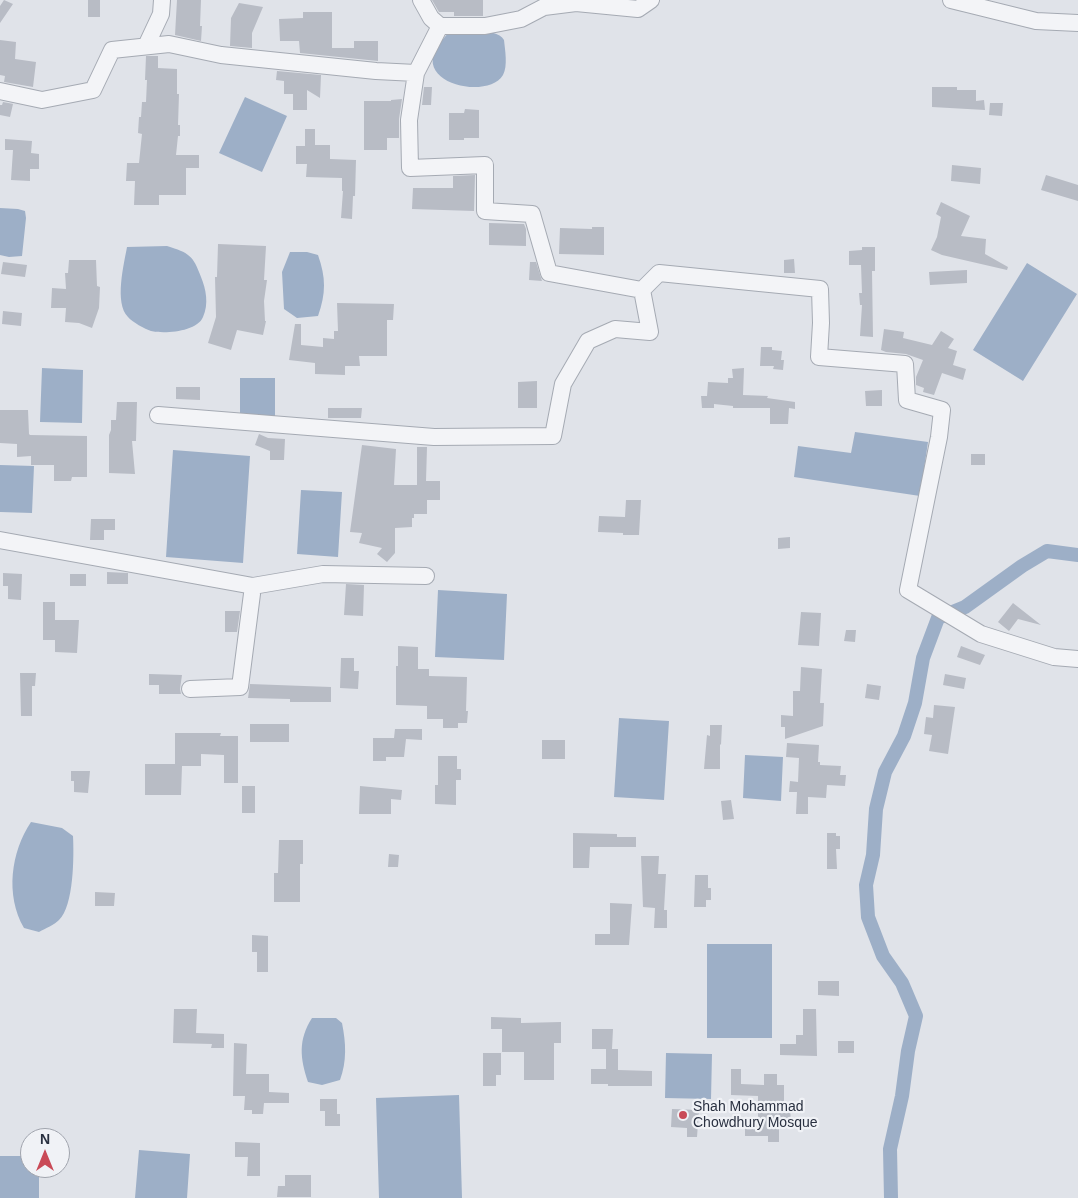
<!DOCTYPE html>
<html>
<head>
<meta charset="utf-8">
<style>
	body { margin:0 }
	#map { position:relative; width:1078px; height:1198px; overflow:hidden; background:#e0e3e9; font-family:Arial,sans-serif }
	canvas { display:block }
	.north { position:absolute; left:20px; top:1128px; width:50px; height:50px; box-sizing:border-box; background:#f0f2f6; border:1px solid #a0a4ad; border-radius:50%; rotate:0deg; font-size:14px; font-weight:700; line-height:20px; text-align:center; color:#293040 }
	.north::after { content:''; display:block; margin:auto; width:18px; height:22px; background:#c94a57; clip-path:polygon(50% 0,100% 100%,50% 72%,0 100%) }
</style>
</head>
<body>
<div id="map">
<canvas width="1078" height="1198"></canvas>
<div class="north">N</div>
</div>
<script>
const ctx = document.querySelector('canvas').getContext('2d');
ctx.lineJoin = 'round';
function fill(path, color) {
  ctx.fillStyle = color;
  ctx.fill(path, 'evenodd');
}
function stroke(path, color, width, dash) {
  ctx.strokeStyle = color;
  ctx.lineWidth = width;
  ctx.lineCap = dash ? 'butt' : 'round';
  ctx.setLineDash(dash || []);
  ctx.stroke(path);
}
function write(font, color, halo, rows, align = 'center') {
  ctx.font = font + ' Arial,sans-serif';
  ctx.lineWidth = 4.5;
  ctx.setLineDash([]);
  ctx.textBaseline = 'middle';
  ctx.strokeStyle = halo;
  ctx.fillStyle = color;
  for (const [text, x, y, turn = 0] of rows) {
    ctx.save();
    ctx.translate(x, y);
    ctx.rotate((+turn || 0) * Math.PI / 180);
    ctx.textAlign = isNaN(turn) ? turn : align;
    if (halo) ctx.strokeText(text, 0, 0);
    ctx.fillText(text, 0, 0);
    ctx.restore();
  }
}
fill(new Path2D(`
	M449,32C463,32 497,27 504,40C505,50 508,66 503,75C488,100 414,84 437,47C440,42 445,37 449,32Z
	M245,97L287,116L262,172L219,153Z
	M0,208L18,209L25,211L26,218L22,256L9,257L0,255Z
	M167,246C189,253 193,255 201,277C206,289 209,304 203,317C197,332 164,334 151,331C145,329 132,322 128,317C114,303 124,264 127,247Z
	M290,252H307L318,255C326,278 326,293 318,316L297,318L284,309L282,272Z
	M1027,263L1077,294L1023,381L973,350Z
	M42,368L83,370L82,423L40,422Z
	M240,378H275V417H240Z
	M855,432L928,442L920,496L794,477L798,446L851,453Z
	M173,450L250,456L243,563L166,557Z
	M0,465L34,466L32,513L0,512Z
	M301,490L342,492L338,557L297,554Z
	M438,590L507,594L504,660L435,657Z
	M619,718L669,721L664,800L614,797Z
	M745,755L783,757L781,801L743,798Z
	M31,822L62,828L73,836C74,856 74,906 59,920C54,925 46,928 39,932L24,928C5,895 11,852 31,822Z
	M707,944H772V1038H707Z
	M312,1018H336L342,1023C346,1043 347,1061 340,1080L322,1085L308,1082C300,1058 298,1040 312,1018Z
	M666,1053L712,1054L711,1099L665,1098Z
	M459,1095L462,1198H379L376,1098Z
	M139,1150L190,1154L187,1198H135Z
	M0,1156H30V1168H39V1198H0Z`), '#9dafc7');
stroke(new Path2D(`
	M891,1198L890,1149L902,1096L908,1051L916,1016L902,983L883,956L868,917L866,885L873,855L876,809L885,772L904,736L915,703L923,658L938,618L965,607L1022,566L1047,551L1078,555`), '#9dafc7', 14);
fill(new Path2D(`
	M4,0L13,4L0,23V6Z
	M88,0H100V17H88Z
	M177,0H201L200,26H202L201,41L175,35Z
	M432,0H483V16H454V12H439Z
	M239,3L263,7L252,33V48L230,46L231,18Z
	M303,12H332V48H354V41H378V61L300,53L299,41H280L279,19L303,18Z
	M0,40L16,42L15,59L36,62L33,87L4,82L5,76L0,75Z
	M146,56H158V68L177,69V94H179L178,125H180V136H178L176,155H199V168H186V195H159V205H134L135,181H126L127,163H139L142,134L138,133L139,117H141L142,102H146L147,80H145Z
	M277,71L321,75L320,98L307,90V110H293V94H284V81L276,80Z
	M424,87H432L431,105H422Z
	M932,87H957V90H976V101L984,100L985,110L932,107Z
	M402,99L399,119V138H387V150H364V101H391V100Z
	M3,102L24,106L13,104L10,117L0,115V105H2Z
	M990,103H1003L1002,116L989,115Z
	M465,109L479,110V138H464V140H449V113H464Z
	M305,129H315V145H330V159L356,160L355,196H353L352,219L341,218L343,191H342V178L306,177L307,164H296V146H305Z
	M5,139L32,141L31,153L39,154V169H30V181L11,180L13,150H5Z
	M952,165L981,168L980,184L951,181Z
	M475,175L474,211L412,209L413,188H453V176Z
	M1046,175L1078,185V201L1041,190Z
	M941,202L970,216L961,236L986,239L985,254L1008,267L1007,270L942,255L931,250L937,237L941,217L936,214Z
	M489,223L524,224L526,229V246L489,245Z
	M592,227H604V255L559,254L560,228L592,229Z
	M218,244L266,246L264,280H267L264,301L265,321H266L263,335L237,330L231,350L208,343L216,317L215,277H217Z
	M862,247H875V271H872L873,337L860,336L862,305H860L859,293H862L861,265H849V251L862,250Z
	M794,259L795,273H784V260Z
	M69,260H96L97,286L100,287L99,308L92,328L79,323L65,322L66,308H51L52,288L66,289L65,273H68Z
	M3,262L27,265L25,277L1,274Z
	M530,262H536L542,281L529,280Z
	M967,270V283L930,285L929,272Z
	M337,303L394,304L393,320H387V356H359L360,366H345V375L315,374V363L289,360L295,324H301V345L323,347V338L334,339V331H338Z
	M3,311L22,313L21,326L2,324Z
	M884,329L904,332L903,338L932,345L941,331L954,339L948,348L957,351L953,365L966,369L963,380L942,373L934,395L923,392L924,388L916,385V377L923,360L906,354L886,352L881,350Z
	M761,347H772V350L782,351L781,360H784L783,370L773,369L774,366H760Z
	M744,368L743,395L768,396L767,398L795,402V409L789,408L788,424H770V408H733V406L714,404V408H702L701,396H707L708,382L728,383V378H733L732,369Z
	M537,381V408H518V382Z
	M176,387H200V400L176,399Z
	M882,390V406H866L865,391Z
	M117,402H137L136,441H132L135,474L109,473V435L111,430V420H116Z
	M328,408H362L361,418H328Z
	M0,410H28L29,434L30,435L87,436V477H72L71,481H54V465H31V456L17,457V444L0,443Z
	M259,434L268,438L285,439L284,460H270V451L255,445Z
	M362,445L396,449L394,485H417V447H427L426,481H440V500H427V514H414V518H412V527L395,528V553L387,562L377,554L382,548L359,543L362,533L350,532Z
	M971,454H985V465H971Z
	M626,500H641L639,535H623V533L598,532L599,516L625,517Z
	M91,519H115V530H104V540H90Z
	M790,537V548L778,549V538Z
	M107,572L128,573V584H107Z
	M3,573L22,574L21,600L8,599V586H3Z
	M70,574H86V586H70Z
	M346,584L364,585L363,616L344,615Z
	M43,602H55V620H79L77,653L55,652V640H43Z
	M1013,603L1041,625L1018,619L1009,631L998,622Z
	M225,611H240L237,632H225Z
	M801,612L821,613L819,646L798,645Z
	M846,630H856L855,642L844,641Z
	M398,646L418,647V669H429V676L467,677L466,711H468L467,723H458V728H443V719H427V706L396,705V666H398Z
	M961,646L985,655L980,665L957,657Z
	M341,658H354V671H359L358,689L340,688Z
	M801,667L822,669L820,703H824L823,726L785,739V727H781V715L793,716V691H800Z
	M20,673H36L35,686H32V716H21Z
	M149,674L182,675L180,689L181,694H159V685H149Z
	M945,674L966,678L964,689L943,685Z
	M250,684L331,687V702H290V699L248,698Z
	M867,684L881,686L879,700L865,698Z
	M934,705L955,707L948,754L929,751L932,735L924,734L926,717L933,718Z
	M250,724H289V742H250Z
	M710,725H722L721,745L720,744V769H704L707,735L710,736Z
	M395,729H422V740L406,739L404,757H386V761H373V738H394Z
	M175,733H221L220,736H238V783H224V755L201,754V766H182L181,795H145V764H175Z
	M542,740H565V759H542Z
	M787,743L819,745L818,762H820V765L841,766L840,775H846L845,786L827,785L826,798L808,797V814H796L797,792H789L790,781L798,782L799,758L786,757Z
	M438,756H457V769H461V780H456V805L435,804V785H438Z
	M71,771H90L88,793L74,792V781H71Z
	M242,786H255V813H242Z
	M360,786L402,790L401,800L391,799V814H359Z
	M731,800L734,819L723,820L721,801Z
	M573,833L617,834V837H636V847H590L589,868H573Z
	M827,833H836V836H840V849H836L837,869H827Z
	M279,840H303V864H300V902H274V873H278Z
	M389,854L399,855L398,867H388Z
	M641,856H659L658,874H666L664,910H667V928H654L655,908L643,907Z
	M695,875H708V888H711V900H706V907H694Z
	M95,892L115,893L114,906H95Z
	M610,903L632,904L629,945H595V934H610Z
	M252,935L268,936V972H257V952H252Z
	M818,981H839V996L818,995Z
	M174,1009H197L196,1033L224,1034V1048H211L212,1044L173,1043Z
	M803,1009H816L817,1056L780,1055V1044H796V1035H803Z
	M491,1017L521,1018V1023L561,1022V1043H554V1080H524V1052H502V1029H491Z
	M592,1029H613L612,1049H618V1070L652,1071V1086H608V1084H591V1069H606V1049H592Z
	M838,1041H854V1053H838Z
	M234,1043L247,1044L246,1074H269V1092L289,1093V1103H264L263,1114H252V1110H244L245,1096H233Z
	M483,1053H501V1075H496V1086H483Z
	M731,1069H741V1084L764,1085V1074H777V1085H784V1104H790L791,1125H779V1142H768V1136H745V1118H758V1096L731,1095Z
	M320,1099H337V1114H340V1126H325V1111H320Z
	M672,1109L699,1110L697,1137H687V1128L671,1127Z
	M235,1142L260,1143V1176H247L248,1157H235Z
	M285,1175H311V1197H277L278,1186H285Z`), '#b8bcc5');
const minor = new Path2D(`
	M421,0L431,18L440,26
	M651,0L638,9L576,3L544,7L521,19L485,26H440L416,73L409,120L410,168L485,165V211L532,214L549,273L642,290L659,273L820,289L821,323L819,357L905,364L907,400L942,410L939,437L908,590L981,634L1054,657L1078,659
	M951,0L1036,21L1078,23
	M146,46L161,14L162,0
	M0,91L42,100L93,90L112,50L169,44L221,55L376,71L416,73
	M158,415L434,437L553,436L563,384L588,341L615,329L650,332L642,290
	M0,540L253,586L240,687L190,689
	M253,586L323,574L426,576`);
stroke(minor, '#a5aab3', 18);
stroke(minor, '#f3f4f7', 16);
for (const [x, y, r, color] of [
	[683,1115,5,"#c94a57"]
]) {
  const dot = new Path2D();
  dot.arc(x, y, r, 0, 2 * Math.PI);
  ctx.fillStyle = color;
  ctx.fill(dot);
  stroke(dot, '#f0f2f6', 2);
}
write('14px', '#293040', '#f0f2f6', [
	["Shah Mohammad",693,1107],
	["Chowdhury Mosque",693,1123]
], 'left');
</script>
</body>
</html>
